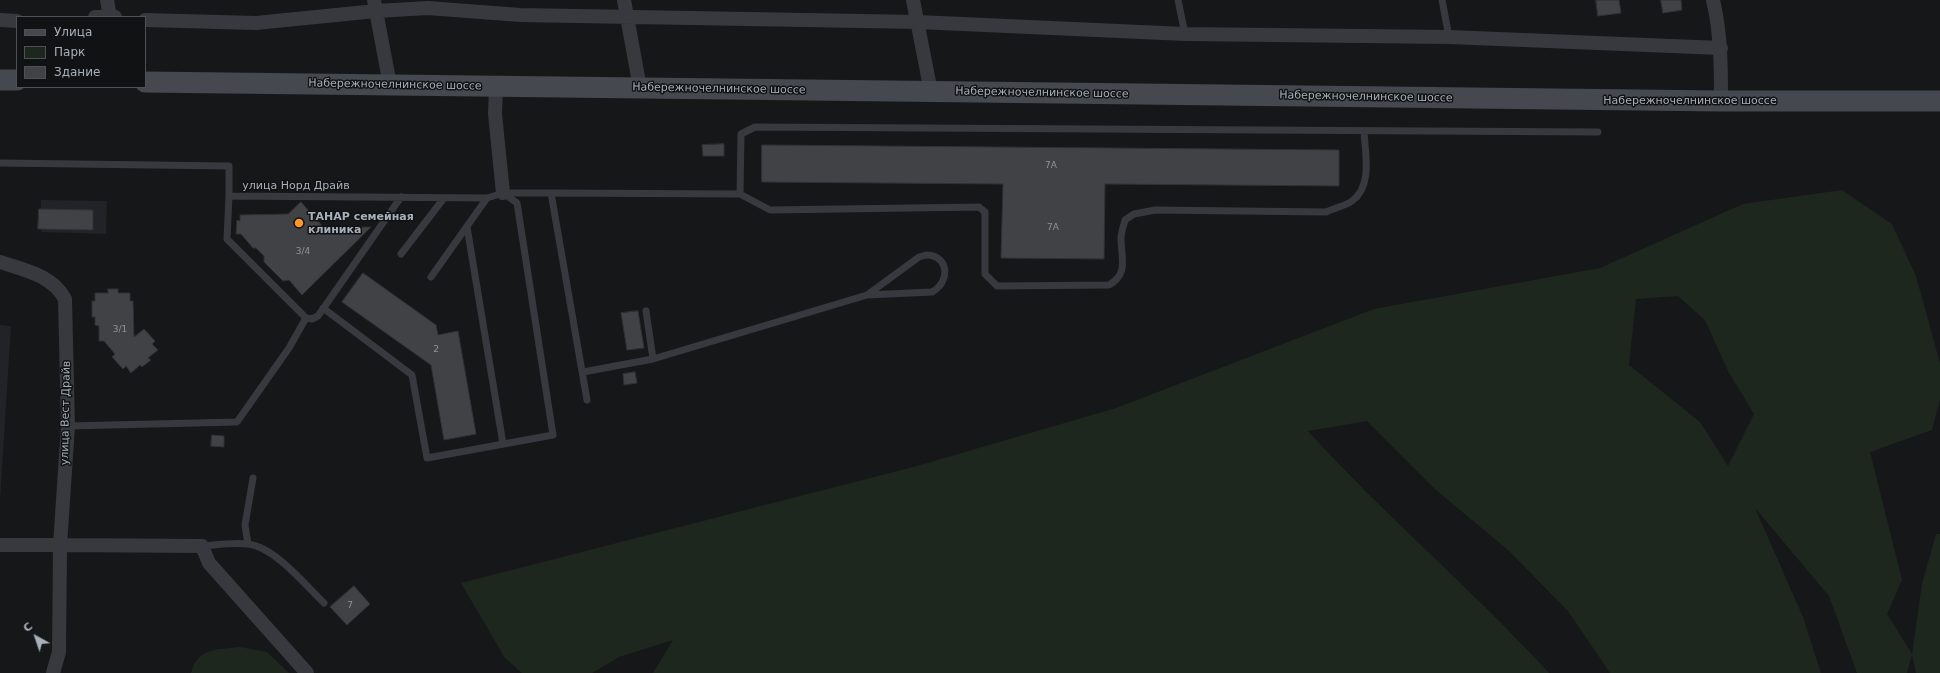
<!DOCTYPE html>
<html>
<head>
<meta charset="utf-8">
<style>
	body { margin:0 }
	#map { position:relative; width:1940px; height:673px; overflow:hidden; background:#161719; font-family:"DejaVu Sans",sans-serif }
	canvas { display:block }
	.legend { position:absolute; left:16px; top:16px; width:130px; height:72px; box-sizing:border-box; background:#111214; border:1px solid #4d5156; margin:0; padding:5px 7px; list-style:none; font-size:12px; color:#a7b0ba }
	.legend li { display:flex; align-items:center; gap:8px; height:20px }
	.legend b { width:20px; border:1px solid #4d5156 }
	.north { position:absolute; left:16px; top:617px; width:40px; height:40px; -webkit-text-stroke:3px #111214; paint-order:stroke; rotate:320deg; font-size:11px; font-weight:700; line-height:16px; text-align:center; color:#a7b0ba }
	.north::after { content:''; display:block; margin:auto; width:14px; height:18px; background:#a7b0ba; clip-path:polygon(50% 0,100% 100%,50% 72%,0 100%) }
</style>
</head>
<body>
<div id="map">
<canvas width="1940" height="673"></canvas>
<ul class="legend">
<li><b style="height:5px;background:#45484e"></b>Улица</li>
<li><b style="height:11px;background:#1e271e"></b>Парк</li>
<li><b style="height:11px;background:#404246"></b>Здание</li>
</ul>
<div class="north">С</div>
</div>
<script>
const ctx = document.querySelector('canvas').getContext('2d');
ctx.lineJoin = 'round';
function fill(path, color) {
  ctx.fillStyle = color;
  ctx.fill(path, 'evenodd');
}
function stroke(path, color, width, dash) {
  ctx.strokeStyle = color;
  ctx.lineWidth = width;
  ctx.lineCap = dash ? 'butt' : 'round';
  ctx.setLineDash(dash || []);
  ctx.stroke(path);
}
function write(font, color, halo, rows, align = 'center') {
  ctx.font = font + ' "DejaVu Sans",sans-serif';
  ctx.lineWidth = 3;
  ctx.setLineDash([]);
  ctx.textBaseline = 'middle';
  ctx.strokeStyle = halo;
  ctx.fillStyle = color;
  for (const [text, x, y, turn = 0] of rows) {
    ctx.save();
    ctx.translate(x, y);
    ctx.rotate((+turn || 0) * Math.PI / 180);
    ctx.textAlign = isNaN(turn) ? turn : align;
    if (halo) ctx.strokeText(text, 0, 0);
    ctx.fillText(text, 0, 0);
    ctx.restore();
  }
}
fill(new Path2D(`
	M41,200L107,201L106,234L41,232Z
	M0,325L11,326L0,499Z`), '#222326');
fill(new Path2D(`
	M1842,190L1892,224L1916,276L1940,363V399L1932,430L1870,452L1902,580L1887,614L1912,654L1922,584L1936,534H1940V673H1916L1912,655L1907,673H1857L1829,596L1755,508L1803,617L1821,673H1610L1568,611L1508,550L1436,490L1367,421L1308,431C1384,515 1472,589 1549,673H653L673,640L619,657L592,673H522L505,658L461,583L917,466L1116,408L1374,309L1600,268L1743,204ZM1678,296L1705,320L1728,371L1754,414L1728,466L1700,422L1629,365L1636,299Z
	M240,647L267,652L289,673H191C198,647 217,650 240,647Z`), '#1e271e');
const building = new Path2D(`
	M1596,0H1619L1621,13L1598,16Z
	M1661,0H1681L1682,10L1663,13Z
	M724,144V156H703L702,145Z
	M762,145L1339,150V186L1105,184L1104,259L1001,258L1003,184L762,182Z
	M301,202L324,228L371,227L302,295L289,280L283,281L264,262V256L256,248H253L241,234H236L237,220L240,221V215L288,214Z
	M39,209L93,210V230L38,229Z
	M363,273L436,325L438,335L458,331L476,434L444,440L431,365L342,302Z
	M108,289H118V293H130V301H133L134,337L144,329L155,341L152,344L158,350L148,358L151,360L142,367L140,365L131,373L126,366L123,369L112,357L115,354L104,341H99V326L95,325V317H92V301H95V293H108Z
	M638,311L644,348L627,350L621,313Z
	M635,372L637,383L624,385L623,374Z
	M212,435L224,436V447L211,446Z
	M354,586L370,604L347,625L330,607Z`);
fill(building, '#404246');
stroke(building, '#303135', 1);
stroke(new Path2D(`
	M1178,0L1185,34
	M1442,0L1449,37
	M0,163L229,166V196L487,198L503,193H551L587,400
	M551,193L740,194L770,210L979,207L985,212V274L997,286L1109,285C1129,274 1121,258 1121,238C1121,232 1124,225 1125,220L1134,214L1155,210L1326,212C1334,208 1345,206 1352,201C1373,186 1365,153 1364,131
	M740,194L741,134L755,127L1598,132
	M229,196L227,239L306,318L312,319L318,316L401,197
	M467,227L503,444
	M401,254L444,198
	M926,255C950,255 950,283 932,292L867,295L919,257Z
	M431,277L487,198
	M323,308L412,375L427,458L553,435L517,203L503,193
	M646,311L653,359
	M583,372L653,359L867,295
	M68,426L237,422L289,348L306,318
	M248,544L245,525L253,478
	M202,546C216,545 233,542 248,544C275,547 305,585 324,603`), '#37393e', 7);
stroke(new Path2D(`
	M107,0L110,17
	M374,0L390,85
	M624,0L640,88
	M913,0L931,92
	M1713,0C1721,34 1721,67 1721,101
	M95,17H115
	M0,20L17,21
	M145,20L256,23L376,11L428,8L520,15L918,22L1185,34L1449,37L1721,48
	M496,87L495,114L503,193
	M0,262C24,270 52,275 65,299L68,426L60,545H0
	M53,673L59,652L60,545L202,546L209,563L307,673`), '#37393e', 14);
stroke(new Path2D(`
	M0,80H17
	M145,82L1721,101H1940`), '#45484e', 21);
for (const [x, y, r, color] of [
	[299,223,5,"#ff9628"]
]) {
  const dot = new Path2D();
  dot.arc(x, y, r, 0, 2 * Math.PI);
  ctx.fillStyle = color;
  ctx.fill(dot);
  stroke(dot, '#111214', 1.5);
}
write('9px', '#8d949d', null, [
	["7А",1051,166],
	["7А",1053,228],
	["3/4",303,252],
	["3/1",120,330],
	["2",436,350],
	["7",350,606]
]);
write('11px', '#a7b0ba', '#111214', [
	["Набережночелнинское шоссе",395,85,1],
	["Набережночелнинское шоссе",719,89,1],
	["Набережночелнинское шоссе",1042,93,1],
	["Набережночелнинское шоссе",1366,97,1],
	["Набережночелнинское шоссе",1690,101],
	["улица Норд Драйв",296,186],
	["улица Вест Драйв",66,413,-89]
]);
write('bold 11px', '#a7b0ba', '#111214', [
	["ТАНАР семейная",308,217],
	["клиника",308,230]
], 'left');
</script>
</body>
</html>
